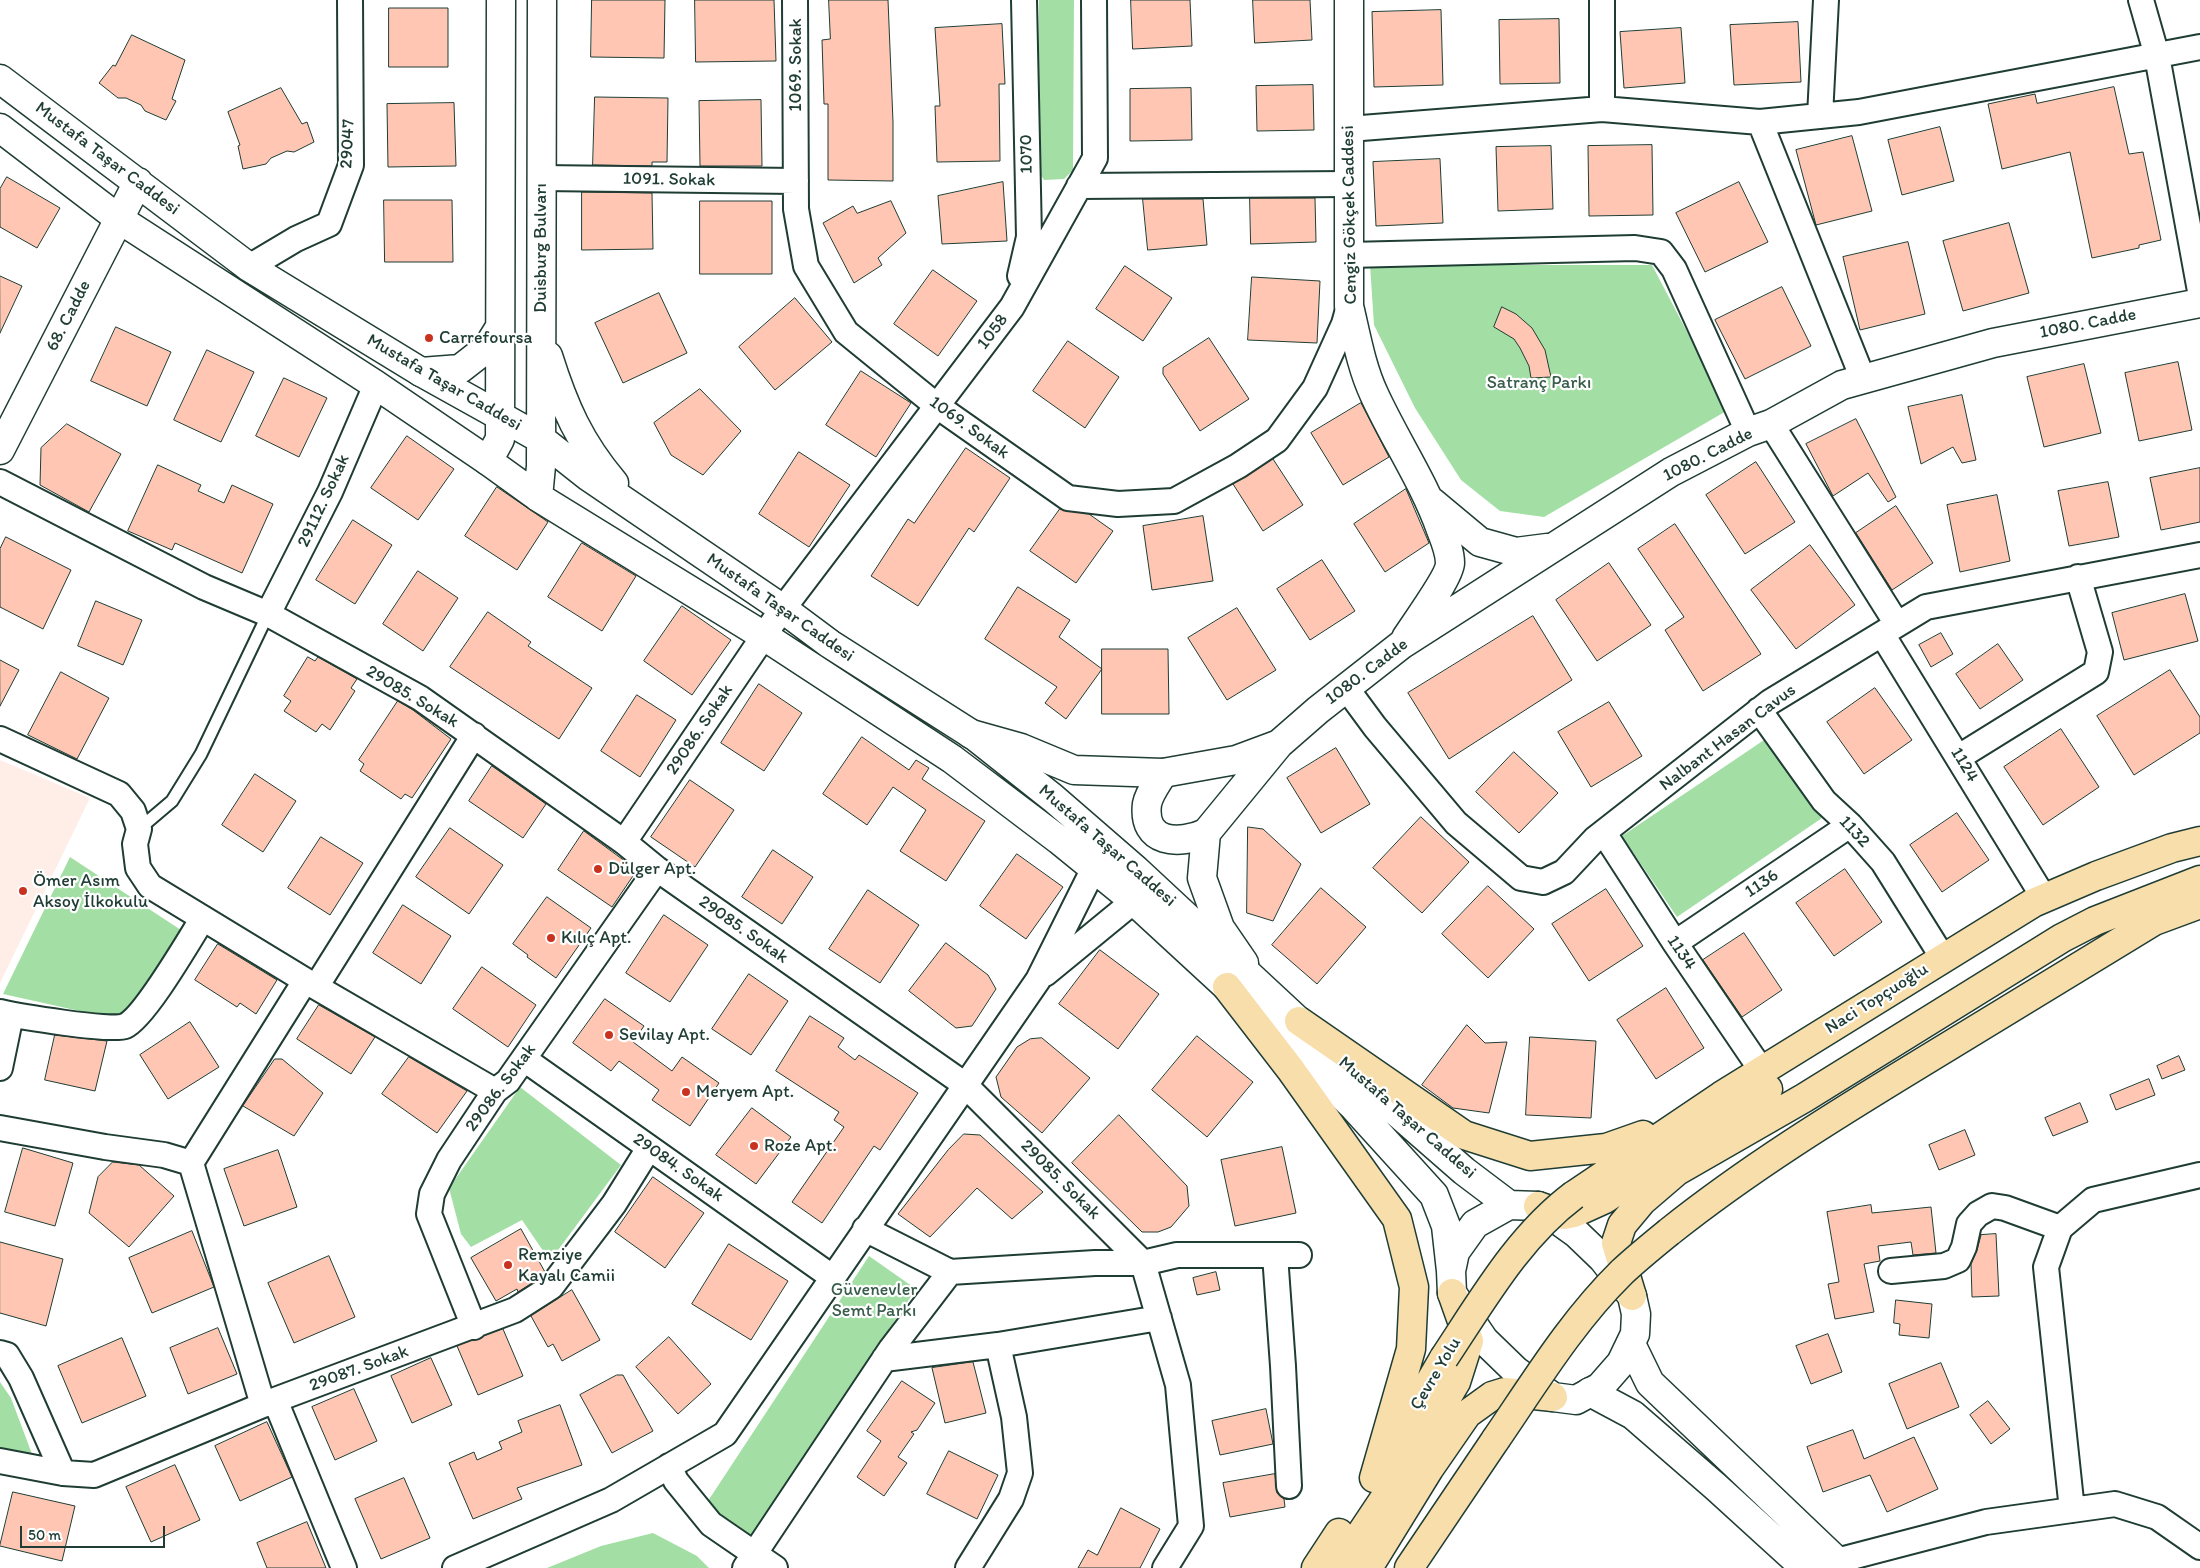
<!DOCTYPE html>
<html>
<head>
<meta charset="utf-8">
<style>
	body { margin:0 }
	#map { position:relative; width:2200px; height:1568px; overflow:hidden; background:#fff; font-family:Itim,sans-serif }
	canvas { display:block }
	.scale { position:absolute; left:20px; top:1526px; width:145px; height:22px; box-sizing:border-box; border:2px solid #1f3d34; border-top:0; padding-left:6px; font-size:15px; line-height:18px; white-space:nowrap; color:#1f3d34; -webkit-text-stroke:4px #fff; paint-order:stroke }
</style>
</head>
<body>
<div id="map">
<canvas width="2200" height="1568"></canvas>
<div class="scale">50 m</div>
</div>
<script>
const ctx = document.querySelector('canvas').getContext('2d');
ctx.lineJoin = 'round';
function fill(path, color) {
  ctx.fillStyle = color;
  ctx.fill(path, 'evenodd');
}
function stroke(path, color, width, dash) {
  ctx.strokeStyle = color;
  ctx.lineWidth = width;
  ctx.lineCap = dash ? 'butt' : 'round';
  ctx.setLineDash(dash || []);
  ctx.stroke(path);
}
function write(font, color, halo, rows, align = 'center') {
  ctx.font = font + ' Itim,sans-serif';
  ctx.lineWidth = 4.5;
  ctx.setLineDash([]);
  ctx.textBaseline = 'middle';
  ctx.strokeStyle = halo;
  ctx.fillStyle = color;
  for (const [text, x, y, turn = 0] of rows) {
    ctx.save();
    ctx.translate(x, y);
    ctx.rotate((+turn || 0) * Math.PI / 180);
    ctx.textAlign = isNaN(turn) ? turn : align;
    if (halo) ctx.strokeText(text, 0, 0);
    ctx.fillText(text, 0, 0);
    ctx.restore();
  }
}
fill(new Path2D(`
	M0,760L90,798L0,983Z`), '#ffeee8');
fill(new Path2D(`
	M1039,0H1074L1073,170L1064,179L1044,180L1037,169Z
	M1370,265H1652L1728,410L1544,517L1500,511L1461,480L1415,408L1374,325Z
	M1767,738L1822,818L1677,917L1622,836Z
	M70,857L184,932L120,1020L3,994Z
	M520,1087L621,1165L550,1261L522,1220L471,1247L461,1234L449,1188Z
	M869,1256L916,1289L750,1537L706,1504Z
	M0,1382L11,1398L32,1454L0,1449Z
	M653,1533L697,1556L709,1568H547L601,1546Z`), '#a3dfa5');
const building = new Path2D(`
	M592,0H665L664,58L591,57Z
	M695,0H774L776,61L696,62Z
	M829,0H888L893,122V181L828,180V104H824L822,40L830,39Z
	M1131,0H1190L1192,46L1133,49Z
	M1253,0H1310L1312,40L1255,43Z
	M389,8H448V67H389Z
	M1441,10L1443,85L1374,87L1372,12Z
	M1559,19L1560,83L1500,84L1499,20Z
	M1798,22L1801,82L1734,85L1730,25Z
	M1002,24L1005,84H999L1000,161L937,162L935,106H940L935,28Z
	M1681,28L1685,83L1624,88L1620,32Z
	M132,35L185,60L172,99L176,101L166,120L145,111L141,105L126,98H118L99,83L113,65L115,66Z
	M1313,85L1314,130L1257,131L1256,86Z
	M2114,87L2129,154L2143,152L2161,240L2139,245V248L2092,258L2070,152L2002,169L1988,104L2035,94L2037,103Z
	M281,88L302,124L307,122L314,142L294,152L287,151L271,158L266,164L243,169L238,146L240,145L228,112Z
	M1191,88L1192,140L1130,141V89Z
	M595,97L668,98L667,162H652V166L593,165Z
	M761,100L762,166H700L699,101Z
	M454,103L456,166L388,167L387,104Z
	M1940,127L1954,181L1902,195L1888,140Z
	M1852,136L1872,211L1816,225L1796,150Z
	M1652,145L1653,215L1589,216L1588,146Z
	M1551,146L1553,209L1498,211L1496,147Z
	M1440,159L1443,223L1376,226L1373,162Z
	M7,177L60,208L37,248L0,227V189Z
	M1003,182L1007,241L942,244L938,196Z
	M1739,182L1768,242L1705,272L1676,213Z
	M582,192L652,193L653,249L582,250Z
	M1250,198H1315L1316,242L1251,244Z
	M1143,199H1203L1207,245L1148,250Z
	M384,200H452L453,262H385Z
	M700,201H772V274H700Z
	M891,201L906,233L878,258L882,265L854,283L823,223L853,206L857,213Z
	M2009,223L2029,293L1963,311L1943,241Z
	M1908,242L1925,314L1860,330L1843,257Z
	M1125,266L1172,298L1143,341L1096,309Z
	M933,270L977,301L938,356L894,324Z
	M0,276L22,286L0,333Z
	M1252,277L1320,281L1317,343L1248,340Z
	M1782,287L1811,346L1745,379L1715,320Z
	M659,293L687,353L623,383L595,323Z
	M795,298L832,342L775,390L739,347Z
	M1502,307L1516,314L1532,328L1545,350L1551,377L1531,378L1529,366L1520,348L1514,339L1494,327Z
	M116,327L171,352L147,406L91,381Z
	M1209,338L1249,399L1200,431L1163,374V368Z
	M1068,341L1119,377L1085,428L1033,391Z
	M207,350L254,372L221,442L174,420Z
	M2178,362L2192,430L2139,441L2125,373Z
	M2084,364L2101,433L2044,447L2027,377Z
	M861,371L911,403L876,457L826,425Z
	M284,378L327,398L299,457L256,436Z
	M700,389L741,431L703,475L671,455L654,423Z
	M1962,395L1976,460L1962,463L1953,447L1921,464L1908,407Z
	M1361,403L1389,457L1343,485L1311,433Z
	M1856,419L1896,497L1888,502L1868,473L1833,496L1806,444Z
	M67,424L121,454L89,512L40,485L41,448Z
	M407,436L454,469L418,520L371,488Z
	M966,448L1010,478L974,532L969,528L918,606L871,576L908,519L914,523Z
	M799,452L850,485L809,547L759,514Z
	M1273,459L1303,505L1263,531L1233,484Z
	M1756,462L1795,522L1745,554L1706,495Z
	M158,465L201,485L198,491L224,503L232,485L273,504L242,573L175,543L172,550L128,531Z
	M2200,468V522L2161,530L2150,478Z
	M2108,482L2119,537L2069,546L2058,491Z
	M497,487L548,522L517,570L465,536Z
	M1406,489L1429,543L1385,572L1354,524Z
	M1997,495L2010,561L1960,572L1947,505Z
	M1896,506L1933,563L1892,590L1856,533Z
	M1060,509L1089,514L1113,531L1076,583L1030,551Z
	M1203,516L1213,581L1152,590L1143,526Z
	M353,520L392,545L355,604L316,580Z
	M1675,524L1761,654L1703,691L1665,630L1684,617L1638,549Z
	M6,537L71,570L43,629L0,607V549Z
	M582,543L636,576L602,631L548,597Z
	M1810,545L1855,605L1796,649L1751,590Z
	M1322,560L1355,611L1310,640L1277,589Z
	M1609,563L1651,625L1597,661L1556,600Z
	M418,571L458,598L423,651L383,624Z
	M1018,587L1070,620L1059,637L1102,669L1066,719L1045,703L1057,687L985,639Z
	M2185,594L2198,641L2124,660L2112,613Z
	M96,601L142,620L123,665L78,646Z
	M682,606L731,640L692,695L644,661Z
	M1237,608L1276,670L1227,700L1188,638Z
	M488,612L531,642L528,646L592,688L559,739L450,667Z
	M1533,616L1572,680L1449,759L1408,693Z
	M1941,633L1953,654L1931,667L1919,645Z
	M1998,644L2023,680L1980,709L1956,674Z
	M1102,649H1168L1169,714H1102Z
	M308,657L315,661L318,657L357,679L351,688L355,691L330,730L322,724L316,732L284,711L291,701L284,696Z
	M0,660L19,670L0,706Z
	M2170,670L2200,717V733L2134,775L2097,716Z
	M61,672L109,698L77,759L28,735Z
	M759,684L802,713L764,771L721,743Z
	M1875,688L1912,740L1864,774L1827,722Z
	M637,695L676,720L640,777L601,751Z
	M398,701L413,710L451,739L412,798L405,794L401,799L360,771L364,764L359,760Z
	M1609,702L1642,756L1591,787L1558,732Z
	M2061,729L2099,787L2043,825L2004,767Z
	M862,737L909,770L916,760L929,768L922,779L985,821L946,881L900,851L926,810L893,787L867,825L823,794Z
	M1336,748L1370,804L1321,833L1287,778Z
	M1514,752L1558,793L1519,833L1476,792Z
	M492,766L546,804L523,838L469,801Z
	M255,774L296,801L263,852L222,825Z
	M690,780L734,810L695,867L651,837Z
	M1957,813L1989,860L1942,892L1910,845Z
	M1421,817L1469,862L1422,913L1373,868Z
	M1248,827L1263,829L1301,864L1273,921L1247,913Z
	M450,828L503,865L469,914L416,877Z
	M584,831L637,870L612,907L558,870Z
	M321,837L363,863L330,915L288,888Z
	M773,850L813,877L782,924L742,897Z
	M1017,854L1063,887L1026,939L980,906Z
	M1845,869L1882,922L1834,956L1796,903Z
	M1488,886L1534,929L1488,978L1442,934Z
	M1321,888L1366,927L1317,984L1272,945Z
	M1606,889L1643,946L1589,981L1552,924Z
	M868,890L919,925L880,983L829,949Z
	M547,897L591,928L556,978L527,957L528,955L513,944Z
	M403,905L451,936L421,984L373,953Z
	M664,915L708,945L670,1002L626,973Z
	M1744,933L1782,990L1742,1017L1703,960Z
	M946,943L988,975L996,989L972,1026L956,1028L909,991Z
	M218,944L277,980L256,1014L240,1003L237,1007L195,980Z
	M1100,950L1159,994L1118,1049L1059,1004Z
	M482,967L536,1005L508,1047L453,1009Z
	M749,974L788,1001L751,1055L712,1029Z
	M1666,988L1704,1048L1656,1079L1617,1020Z
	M605,999L644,1026L633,1042L672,1071L682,1057L719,1083L690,1126L652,1100L659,1090L619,1061L611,1071L573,1043Z
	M319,1005L375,1037L351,1074L297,1039Z
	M810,1016L844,1038L838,1047L855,1060L859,1055L918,1093L880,1150L874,1146L822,1223L792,1202L844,1127L834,1120L839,1112L776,1071Z
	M190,1022L219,1067L168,1099L140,1055Z
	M1467,1025L1485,1043L1507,1042L1489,1113L1453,1108L1422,1085Z
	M55,1035L107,1041L95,1091L45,1080Z
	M1197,1036L1253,1082L1207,1137L1152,1090Z
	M1530,1037L1596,1041L1591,1118L1526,1115Z
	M1042,1038L1090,1078L1042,1133L1001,1097L996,1077L1017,1047L1030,1039Z
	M2179,1056L2185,1070L2162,1079L2157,1066Z
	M409,1057L467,1091L437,1133L382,1094Z
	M275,1059H282L323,1093L294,1136L243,1106Z
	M2149,1079L2155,1095L2116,1110L2110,1095Z
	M2080,1103L2088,1122L2053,1136L2045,1118Z
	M752,1108L791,1137L756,1184L716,1155Z
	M1119,1115L1187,1186L1189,1206L1171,1227L1158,1232H1142L1072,1163Z
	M1965,1130L1975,1155L1939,1170L1929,1145Z
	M964,1134L980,1135L1043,1192L1012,1219L977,1188L930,1237L898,1214L948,1150Z
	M1282,1147L1296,1213L1235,1226L1221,1160Z
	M23,1148L73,1163L55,1226L5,1212Z
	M278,1150L297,1207L244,1226L224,1169Z
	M113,1162L139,1165L174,1196L129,1247L89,1213L98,1177Z
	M653,1177L704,1213L665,1268L615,1232Z
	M1871,1205L1872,1213L1931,1207L1936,1253L1913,1255L1911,1242L1878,1246L1880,1261L1864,1264L1874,1312L1835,1319L1828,1284L1839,1282L1827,1212Z
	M521,1229L545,1272L542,1277L518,1292L517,1289L496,1301L471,1258Z
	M192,1231L214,1287L152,1313L129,1258Z
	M1996,1234L1999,1296L1972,1297L1971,1264L1977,1250L1981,1235Z
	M0,1242L63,1259L46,1326L0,1313Z
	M729,1244L788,1281L751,1340L692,1304Z
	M329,1256L355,1317L294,1343L268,1283Z
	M1216,1272L1220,1290L1197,1295L1193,1278Z
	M572,1290L600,1340L562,1361L553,1344L548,1347L531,1316Z
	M1896,1300L1932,1304L1929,1338L1899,1335L1900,1324L1894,1323Z
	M218,1328L237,1374L188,1394L170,1348Z
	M503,1329L523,1376L478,1395L457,1346Z
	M1828,1334L1842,1372L1811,1384L1796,1346Z
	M669,1337L711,1384L678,1414L636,1367Z
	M122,1338L146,1396L82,1423L58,1366Z
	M431,1358L452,1405L412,1423L391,1376Z
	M973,1362L986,1413L945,1423L932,1368Z
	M1941,1363L1959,1407L1907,1429L1889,1384Z
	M617,1375H623L653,1431L612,1453L580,1395Z
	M902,1381L935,1403L917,1430L911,1432L914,1434L898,1457L907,1463L884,1496L857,1477L881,1441L867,1431Z
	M354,1389L377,1441L335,1460L312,1407Z
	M1988,1401L2010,1429L1991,1444L1970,1415Z
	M560,1405L582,1465L517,1488L522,1499L473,1519L449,1463L474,1452L477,1460L502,1449L499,1442L522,1432L518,1421Z
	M1266,1409L1273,1444L1220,1455L1212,1421Z
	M267,1422L292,1477L240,1501L215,1446Z
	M1853,1430L1864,1459L1914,1437L1938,1489L1887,1512L1870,1475L1823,1492L1807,1447Z
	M949,1451L998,1475L977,1519L927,1494Z
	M175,1465L200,1520L151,1542L126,1487Z
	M1275,1474L1277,1493L1284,1499L1285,1507L1230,1517L1223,1483Z
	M404,1478L430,1538L381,1559L355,1499Z
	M13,1492L75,1506L62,1561L0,1546Z
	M1121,1508L1160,1529L1140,1568H1078L1088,1550L1097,1555Z
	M307,1522L326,1568H267L257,1543Z`);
fill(building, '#ffc7b3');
stroke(building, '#1f3d34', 1);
const service = new Path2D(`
	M139,829L172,801L201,754L268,614`);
const minor = new Path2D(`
	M795,0L796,209L806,266L846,332L937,406L1068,498L1118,504L1174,501L1238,466L1277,440L1315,388L1344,324L1349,306
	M2141,0L2157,56L2200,291
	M1602,109V0
	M1820,116L1826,0
	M1760,122L1863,379
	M1349,129L1602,109L1760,122L1859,112L2200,47
	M541,178L796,181
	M1079,186L1349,184
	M1349,255L1635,248L1661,252L1674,269L1748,432
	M249,267L296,239L329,224L351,165L350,0
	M1020,276L1029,237L1024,0
	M1771,424L1897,624
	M0,482L204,587L268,614L420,698L624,842L657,869L964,1084L1143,1263L1178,1385L1191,1526L1165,1568
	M268,614L330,492L376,385
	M1882,634L2044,898
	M1347,689L1375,727L1456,823L1521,878L1543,882L1564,872L1595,839L1770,702L1926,607L2200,555
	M1759,710L1824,801L1850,825L1883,862L1943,958
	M0,739L119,794L133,811L139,829L135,844L138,868L150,886L316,987L495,1091
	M1959,757L2096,672L2100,652L2078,577
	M1604,833L1675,943L1762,1071
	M624,842L776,618L1012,307L1095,158L1094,0
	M1675,943L1850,825
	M1045,974L1134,901
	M316,987L474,735
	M0,1012C17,1016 112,1032 125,1026C145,1017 189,940 203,918
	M524,1059L832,1277
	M0,1068L11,1015
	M0,1128L105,1147L164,1155L191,1163L263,1405
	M191,1163L305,981
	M865,1229L950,1272L1095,1263H1143L1177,1255H1299
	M1275,1255L1283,1366L1289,1486
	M1891,1271L1944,1266L1958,1260L1964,1247L1969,1224L1978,1214L1992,1206L2005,1208L2060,1228
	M474,1327L429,1214L432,1194L449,1160L495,1091L508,1081L657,869
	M0,1353L7,1355L21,1378L63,1473
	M884,1359L998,1345L1159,1318
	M275,1400L344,1568
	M0,1461L63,1473L94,1475L275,1400L515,1310L551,1287L614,1204L649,1148
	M669,1466L676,1481L711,1524L775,1568
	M2072,1510L2046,1267L2060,1228L2093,1200L2200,1175
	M455,1568L611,1500L725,1434L1038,980L1093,870
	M745,1568L891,1349L950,1272
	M968,1568L1011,1499L1020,1473L1014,1417L998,1345
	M1822,1568L1836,1561L1986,1522L2115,1504L2157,1517L2200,1547`);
const tertiary = new Path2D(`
	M1349,0V306C1356,335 1361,366 1374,394C1395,440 1424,482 1441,530C1445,540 1450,552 1450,563C1450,576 1415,624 1406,638
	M0,79L249,267L421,372L500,416
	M0,128L119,219L376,385L488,461
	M0,450L138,182
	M1432,502L1480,542L1516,552L1547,548
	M971,734L1021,748L1074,770L1163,773L1236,760L1279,744
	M1244,963L1220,928L1202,878L1206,833L1279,744L1318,710L1401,645L1671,472L1748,432L1771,424L1842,385L1993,343L2200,303
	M1631,1344L1650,1383L1844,1568
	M1590,1392L1633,1415L1716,1487L1805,1568`);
const secondary = new Path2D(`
	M501,0L500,439L488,461L538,497L764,636L952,759L1059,840L1134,901L1261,1018L1354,1107L1434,1195L1446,1226L1451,1271
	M548,356C564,407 580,443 614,483
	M421,372L460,369L487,348L500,327
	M500,416L541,439L589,477L783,609L830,644L976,737L1053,798L1136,870L1393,1109L1464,1171L1509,1205
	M538,497L541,466L542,0
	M1163,773C1158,782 1149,793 1147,804C1142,844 1179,845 1206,833
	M1509,1205L1538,1206L1577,1234L1603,1259L1632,1296L1636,1314L1635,1334L1621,1363L1600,1387L1576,1400L1553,1397L1516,1371L1484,1340L1452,1293L1451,1271L1455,1252L1475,1224Z`);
const primary = new Path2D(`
	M1227,987L1291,1070L1397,1219L1414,1287L1411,1349L1374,1478
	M1299,1021L1464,1135L1530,1156L1606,1148L1643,1135
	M1574,1195L1721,1096L2033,903L2096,876L2172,848L2200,841
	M1538,1206L1564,1215L1574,1213L1605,1199L1768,1089
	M1669,1232C1748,1169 1834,1116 1921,1063C1999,1016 2076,968 2154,921L2200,904
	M1632,1296L1616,1243L1622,1225L1642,1201L1677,1171L1804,1098L2062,938L2095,921L2200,880
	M1393,1445L1444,1358
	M1316,1568L1339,1533
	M1338,1568L1410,1460L1456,1382L1469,1341L1452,1293
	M1368,1568L1429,1469L1467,1414L1492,1396L1505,1392L1553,1397
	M1409,1568L1496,1439`);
stroke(service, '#1f3d34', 15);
stroke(minor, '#1f3d34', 28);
stroke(tertiary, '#1f3d34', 31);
stroke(secondary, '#1f3d34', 31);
stroke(primary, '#1f3d34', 31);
stroke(service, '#fff', 11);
stroke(minor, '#fff', 24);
stroke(tertiary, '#fff', 28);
stroke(secondary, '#fff', 28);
stroke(primary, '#f8deab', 28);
const primaryBridge = new Path2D(`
	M1444,1358C1482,1301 1518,1237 1574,1195
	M1496,1439C1535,1382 1572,1321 1622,1272C1637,1258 1653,1245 1669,1232`);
stroke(primaryBridge, '#1f3d34', 31, []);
stroke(primaryBridge, '#f8deab', 28);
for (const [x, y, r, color] of [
	[429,338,5,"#c8321e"],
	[598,869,5,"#c8321e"],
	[23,891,5,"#c8321e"],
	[551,938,5,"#c8321e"],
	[609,1035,5,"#c8321e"],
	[686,1092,5,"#c8321e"],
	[754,1146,5,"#c8321e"],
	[508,1265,5,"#c8321e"]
]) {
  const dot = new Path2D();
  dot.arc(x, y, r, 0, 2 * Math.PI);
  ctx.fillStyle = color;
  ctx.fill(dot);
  stroke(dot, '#fff', 2);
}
write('18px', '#1f3d34', '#fff', [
	["1069. Sokak",796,65,-90],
	["29047",348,144,-87],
	["1070",1027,154,-91],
	["Mustafa Taşar Caddesi",107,159,37],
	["1091. Sokak",669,180,1],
	["Cengiz Gökçek Caddesi",1350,215,-91],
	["Duisburg Bulvarı",541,248,-90],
	["68. Cadde",69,316,-63],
	["1080. Cadde",2088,324,-11],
	["1058",993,332,-53],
	["Mustafa Taşar Caddesi",444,383,30],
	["1069. Sokak",969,428,36],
	["1080. Cadde",1708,455,-27],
	["29112. Sokak",324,501,-65],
	["Mustafa Taşar Caddesi",780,608,35],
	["1080. Cadde",1367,672,-37],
	["29085. Sokak",412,697,31],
	["29086. Sokak",700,730,-56],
	["Nalbant Hasan Cavus",1728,738,-37],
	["1124",1964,765,59],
	["1132",1854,832,47],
	["Mustafa Taşar Caddesi",1107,846,41],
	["1136",1762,884,-34],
	["29085. Sokak",743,930,35],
	["1134",1681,953,56],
	["Naci Topçuoğlu",1877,999,-32],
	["29086. Sokak",501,1088,-53],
	["Mustafa Taşar Caddesi",1407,1118,41],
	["29084. Sokak",678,1168,35],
	["29085. Sokak",1060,1180,45],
	["29087. Sokak",359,1369,-20],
	["Çevre Yolu",1436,1374,-59]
]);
write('18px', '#1f3d34', '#fff', [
	["Carrefoursa",439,338],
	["Dülger Apt.",608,869],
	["Ömer Asım",33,881],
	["Aksoy İlkokulu",33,902],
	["Kılıç Apt.",561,938],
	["Sevilay Apt.",619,1035],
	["Meryem Apt.",696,1092],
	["Roze Apt.",764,1146],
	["Remziye",518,1255],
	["Kayalı Camii",518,1276]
], 'left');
write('18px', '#395d4b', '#fff', [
	["Satranç Parkı",1539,383],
	["Güvenevler",874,1290],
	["Semt Parkı",874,1311]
]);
</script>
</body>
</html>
